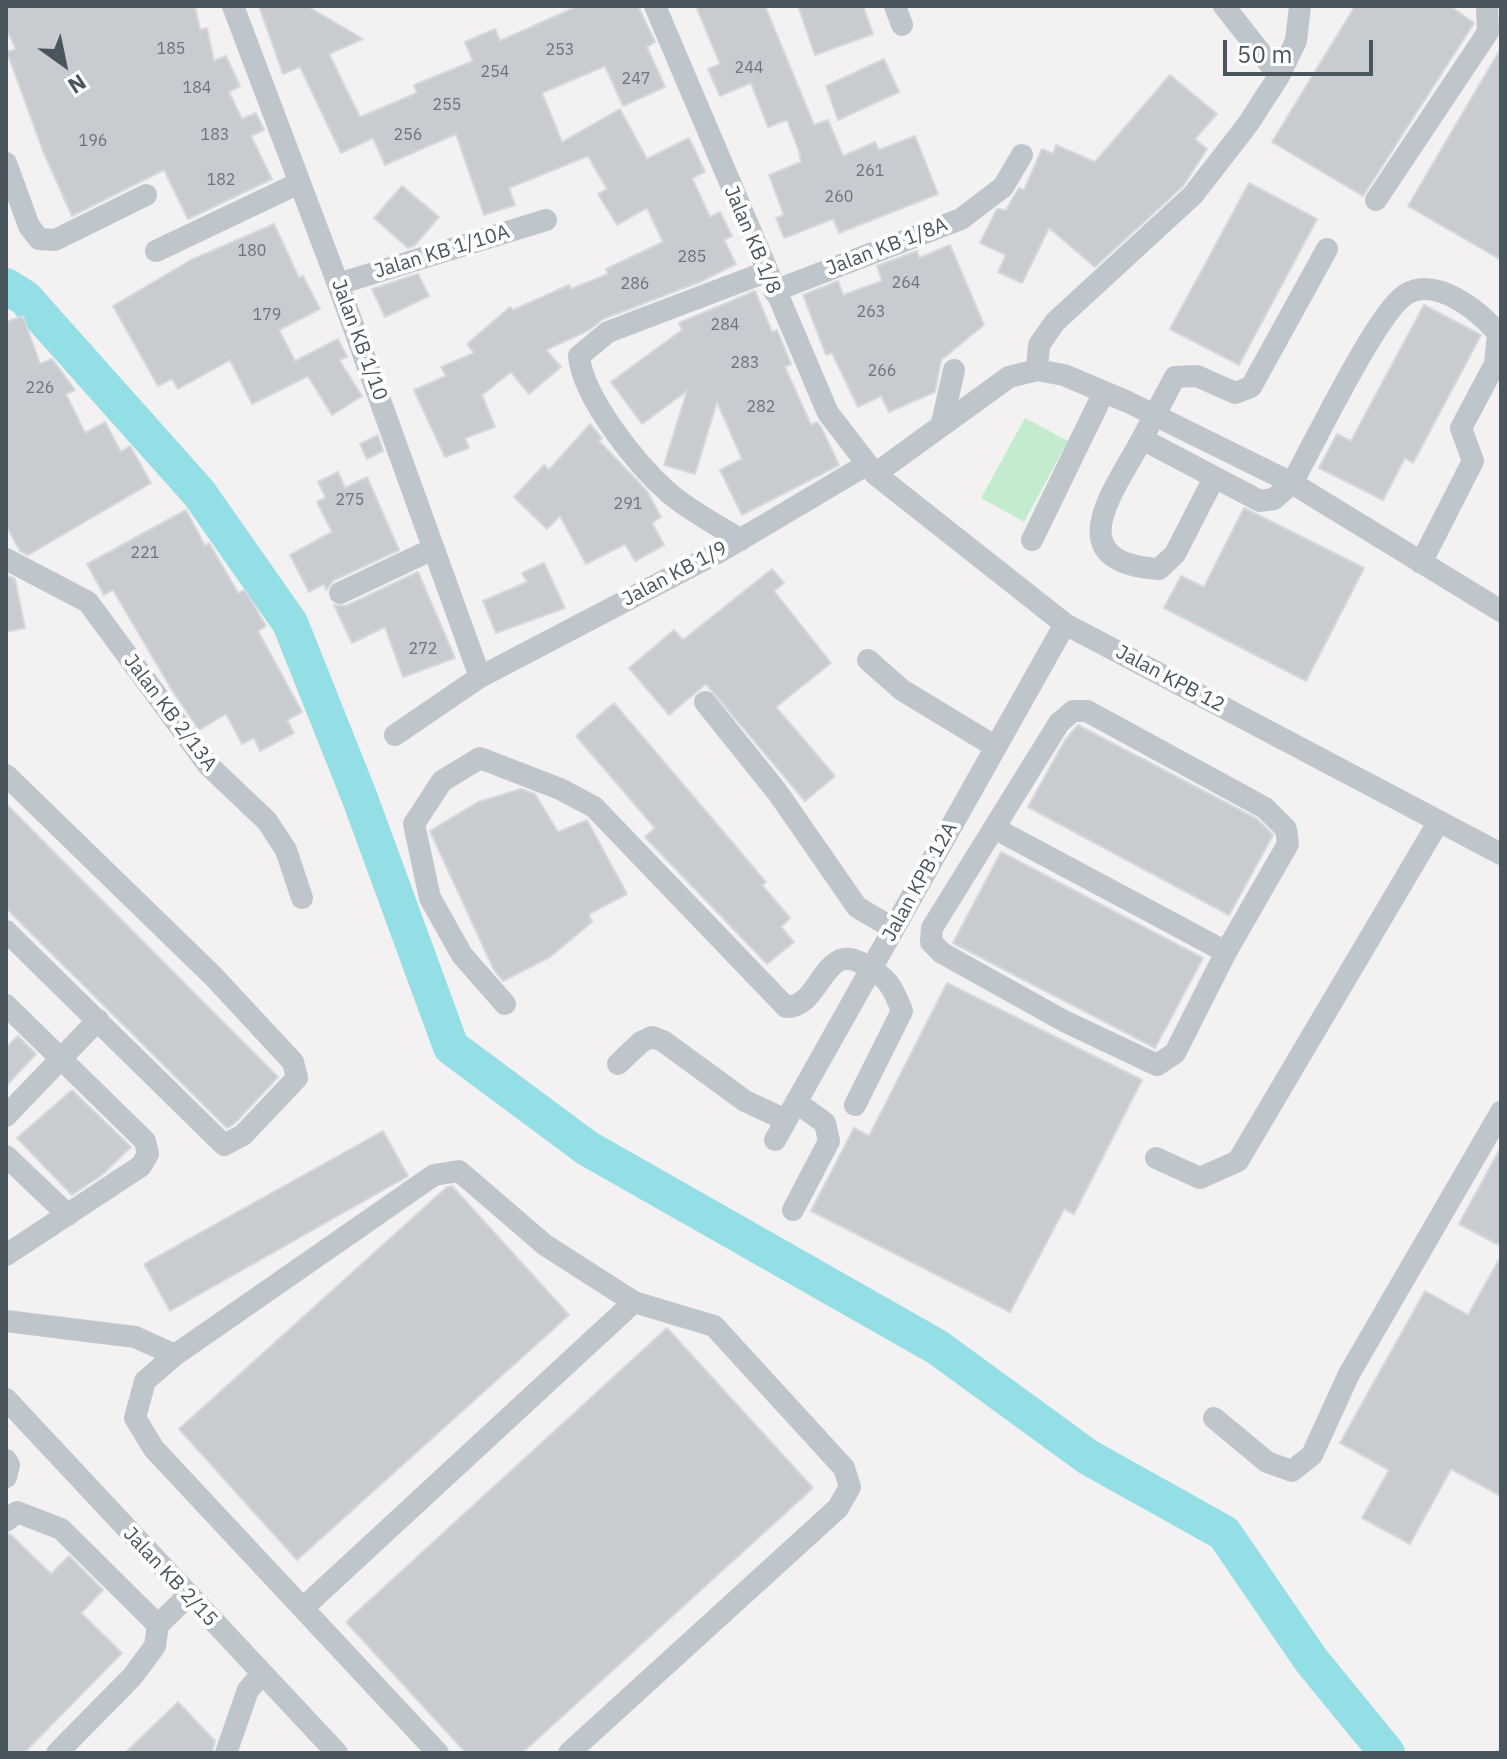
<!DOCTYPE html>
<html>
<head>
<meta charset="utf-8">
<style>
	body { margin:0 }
	#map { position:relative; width:1507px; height:1759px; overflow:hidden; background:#f3f1f1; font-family:"IBM Plex Sans",sans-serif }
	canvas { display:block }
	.frame { position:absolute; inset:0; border:8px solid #4a565d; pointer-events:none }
	.north { position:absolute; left:24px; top:24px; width:80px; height:80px; -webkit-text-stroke:6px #fff; paint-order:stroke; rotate:147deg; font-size:22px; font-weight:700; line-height:32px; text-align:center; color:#4a565d }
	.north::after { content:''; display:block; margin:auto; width:28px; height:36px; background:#4a565d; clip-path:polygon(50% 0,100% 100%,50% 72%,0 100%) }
	.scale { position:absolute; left:1223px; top:40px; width:150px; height:36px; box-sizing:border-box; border:4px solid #4a565d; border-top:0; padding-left:10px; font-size:24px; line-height:28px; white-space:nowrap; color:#4a565d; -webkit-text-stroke:6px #fff; paint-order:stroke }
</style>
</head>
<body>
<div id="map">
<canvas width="1507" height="1759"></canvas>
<div class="frame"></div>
<div class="north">N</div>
<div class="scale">50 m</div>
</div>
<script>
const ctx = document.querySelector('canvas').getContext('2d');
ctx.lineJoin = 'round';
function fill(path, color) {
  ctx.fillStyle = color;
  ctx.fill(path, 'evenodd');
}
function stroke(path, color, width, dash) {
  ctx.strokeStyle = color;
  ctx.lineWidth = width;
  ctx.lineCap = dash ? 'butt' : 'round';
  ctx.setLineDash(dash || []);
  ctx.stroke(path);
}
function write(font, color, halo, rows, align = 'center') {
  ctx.font = font + ' "IBM Plex Sans",sans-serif';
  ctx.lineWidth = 8;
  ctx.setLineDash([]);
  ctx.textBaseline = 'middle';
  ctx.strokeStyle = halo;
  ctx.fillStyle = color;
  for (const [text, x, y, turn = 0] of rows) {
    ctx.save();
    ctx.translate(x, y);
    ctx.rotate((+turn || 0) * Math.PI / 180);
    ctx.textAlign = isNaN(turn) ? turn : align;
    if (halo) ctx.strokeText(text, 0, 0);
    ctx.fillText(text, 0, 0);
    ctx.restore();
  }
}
fill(new Path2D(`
	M1025,418L1068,441L1024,522L981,498Z`), '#c3eccf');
stroke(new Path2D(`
	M6,286L25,298L199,493L290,623L359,796L451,1047L587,1148L937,1347L1088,1457L1224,1533L1311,1660L1387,1753`), '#94dee6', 36);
const building = new Path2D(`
	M6,6H195L200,30L207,28L214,61L226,56L240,86L229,92L242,119L256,113L264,130L251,136L272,179L188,219L164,170L72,216L43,151L7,52L16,49L6,28Z
	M259,6H307L363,39L329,54L360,117L417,93L414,85L473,61L465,42L495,29L500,41L578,6H638L655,42L647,47L665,87L623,106L605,66L542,93L562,142L620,109L647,159L689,138L705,172L692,178L710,217L720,212L732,236L724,240L736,264L702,281L603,319L589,330L546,350L561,367L529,394L511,372L482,395L495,427L465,438L469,448L445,457L414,390L446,376L441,367L474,353L467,344L510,307L513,310L569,285L571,289L608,274L606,269L663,242L647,208L617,225L598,194L607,189L588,156L509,188L515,205L484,215L456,134L385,165L373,138L341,153L300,67L283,74Z
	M696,6H765L814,125L828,120L843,156L875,142L879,150L915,136L938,194L839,233L833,219L784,238L776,218L784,215L769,175L801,162L799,151L787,120L768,127L751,83L720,96L708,69L720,64Z
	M798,6H863L873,34L815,55Z
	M1355,6H1450L1474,23L1363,196L1272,142Z
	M1501,48V260L1408,206Z
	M884,59L899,92L838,120L826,86Z
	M1170,75L1217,114L1195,139L1207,149L1183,186L1095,267L1049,228L1022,283L998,272L1006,255L980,243L997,209L1006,210L1019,188L1024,190L1042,149L1053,154L1056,145L1095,162Z
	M1249,183L1317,219L1239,365L1170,329Z
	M402,186L439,217L414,246L408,248L374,218Z
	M274,224L299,278L303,276L320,309L279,330L295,361L338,339L347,357L339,360L362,396L332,415L308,376L252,404L230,360L178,389L172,379L158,386L113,306L191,260Z
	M950,245L984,325L941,360L935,392L889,412L881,396L858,407L832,353L826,355L803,295L838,281L843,295L882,281L877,266L917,251L919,258Z
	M418,274L429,296L385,317L372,289Z
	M755,291L772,332L777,330L791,364L785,367L811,425L817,422L821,427L839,465L742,515L720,470L742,459L717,402L695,474L664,465L687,391L642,424L611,382L682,330L679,323Z
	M1424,305L1481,335L1413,463L1405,458L1383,500L1319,468L1337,434L1351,441Z
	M23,316L40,364L52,359L75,390L66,394L85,433L105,422L121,452L130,446L151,483L28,555L20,551L6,525V322Z
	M590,424L602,438L599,441L647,491L661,517L652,523L664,545L635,561L625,544L586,564L560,516L547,529L514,497L544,465L549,470Z
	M378,435L383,451L367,459L360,444Z
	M338,472L345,488L367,477L399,550L334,580L326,590L324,584L309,592L290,555L332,532L317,502L326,498L318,482Z
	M1244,508L1364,568L1306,681L1164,608L1181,576L1204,587Z
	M186,510L205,546L209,543L238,593L245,590L266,626L258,631L302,712L287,720L294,733L260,751L254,738L242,744L226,714L199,730L172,690L113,590L104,595L87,564Z
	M544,563L565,608L496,633L483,601L527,582L522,573Z
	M772,569L784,583L774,591L831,663L776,707L835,776L805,801L706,684L669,715L629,668L674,630L683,640Z
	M418,572L455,658L403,677L385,627L352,643L334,605L346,606Z
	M6,575L15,579L25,628L6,632Z
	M614,703L766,882L762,885L790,918L781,927L794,942L767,964L645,837L655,828L576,736Z
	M1078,725L1257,819L1273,835L1229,915L1028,807L1065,740Z
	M521,789L535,794L558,832L587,820L627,894L589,914L592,922L550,957L503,981L494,970L430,831L478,802Z
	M6,804L278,1077L234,1124L227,1128L6,908Z
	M1001,852L1203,958L1155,1048L953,943Z
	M947,983L1142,1080L1074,1214L1064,1209L1010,1312L811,1211L854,1128L869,1136Z
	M18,1036L36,1054L6,1086V1048Z
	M72,1090L131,1147L103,1174L72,1195L17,1138Z
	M383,1131L408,1176L170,1311L144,1264Z
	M1501,1147V1246L1459,1224Z
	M452,1186L569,1315L297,1560L179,1429L447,1187Z
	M1501,1256V1496L1451,1469L1410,1544L1362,1518L1389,1470L1340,1443L1425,1291L1468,1315Z
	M667,1328L813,1488L522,1753H466L346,1622Z
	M10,1534L51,1574L69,1556L103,1590L81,1613L122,1653L24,1753H6V1535Z
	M178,1702L215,1741L212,1753H125Z`);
fill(building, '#c8ccd0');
stroke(building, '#d5d8dc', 2);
stroke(new Path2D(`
	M233,6L338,284L480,677
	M655,6L828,413L875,474L1065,624L1501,854
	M895,6L902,25
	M1224,6L1279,76
	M6,163L29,226L39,239L55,240L146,195
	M1376,200L1488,32L1487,6
	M1327,249L1251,387L1235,393L1197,376L1175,377L1142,439L1260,501L1274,499L1292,483C1313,446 1376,314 1405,295C1434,275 1481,311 1498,334L1495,364L1461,428L1473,461L1421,563
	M156,251L299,183
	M338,284L546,220
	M774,291L961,219L1003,187L1022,155
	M1037,370L1039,345L1055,322L1193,195L1248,124L1279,76L1296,41L1300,6
	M942,423L954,370
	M1142,439C1115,490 1056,562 1159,569L1175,554L1214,478
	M875,474L1009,377L1037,370L1064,375L1128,402L1292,483L1501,611
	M741,540C717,525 690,511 669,493C637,465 583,398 579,356L608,332L766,272
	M1032,540L1103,394
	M6,559L88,602L208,765L267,821L286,850L302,898
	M340,593L433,549
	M868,660L902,690L996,747
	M705,702L778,793L857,907L894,929
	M1073,711H1087L1265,808L1286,829L1288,844L1226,952L1175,1053L1157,1065L1064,1021L942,953L931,942L932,928L1059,723Z
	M395,735L480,677L721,551L866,465
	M6,775L213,976L293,1062L297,1078L243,1135L224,1145L6,931
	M994,828L1226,952
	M505,1004L462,955L430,898L414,824L442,781L480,758L560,789L594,807L786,1007C821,1008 823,940 863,964C888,978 892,985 902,1011L855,1105
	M6,1005L145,1141L148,1154L141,1166L6,1255
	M618,1064L641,1042L652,1037L663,1041L745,1101L786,1120
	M6,1116L98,1020
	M775,1140L1065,624
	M6,1156L68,1215
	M1156,1158L1200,1178L1238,1161L1439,821
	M793,1210L829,1141L825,1123L796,1102
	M6,1321L135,1337L175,1355L434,1175L459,1171L545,1245L634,1302L714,1326L844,1468L850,1487L838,1508L569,1753
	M175,1355L145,1381L135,1418L154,1449L438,1753
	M6,1399L337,1753
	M1214,1418L1267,1462L1292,1471L1312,1455L1349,1374L1501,1112
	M6,1460L9,1465L6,1477
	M6,1521L17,1512L61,1529L158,1625
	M303,1608L634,1302
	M57,1753L132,1677L155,1646L158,1625L188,1596
	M226,1753L248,1690L261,1675`), '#bec6cc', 22);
write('16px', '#6a747a', null, [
	["185",171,49],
	["253",560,50],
	["244",749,68],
	["254",495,72],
	["247",636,79],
	["184",197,88],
	["255",447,105],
	["183",215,135],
	["256",408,135],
	["196",93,141],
	["261",870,171],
	["182",221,180],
	["260",839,197],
	["180",252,251],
	["285",692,257],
	["264",906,283],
	["286",635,284],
	["263",871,312],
	["179",267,315],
	["284",725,325],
	["283",745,363],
	["266",882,371],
	["226",40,388],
	["282",761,407],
	["275",350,500],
	["291",628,504],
	["221",145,553],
	["272",423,649]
]);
write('20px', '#4a565d', '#fff', [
	["Jalan KB 1/8",752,240,67],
	["Jalan KB 1/8A",887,247,-21],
	["Jalan KB 1/10A",442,252,-17],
	["Jalan KB 1/10",359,340,70],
	["Jalan KB 1/9",675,574,-28],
	["Jalan KPB 12",1170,679,28],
	["Jalan KB 2/13A",170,713,53],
	["Jalan KPB 12A",920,882,-61],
	["Jalan KB 2/15",170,1577,47]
]);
</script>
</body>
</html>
